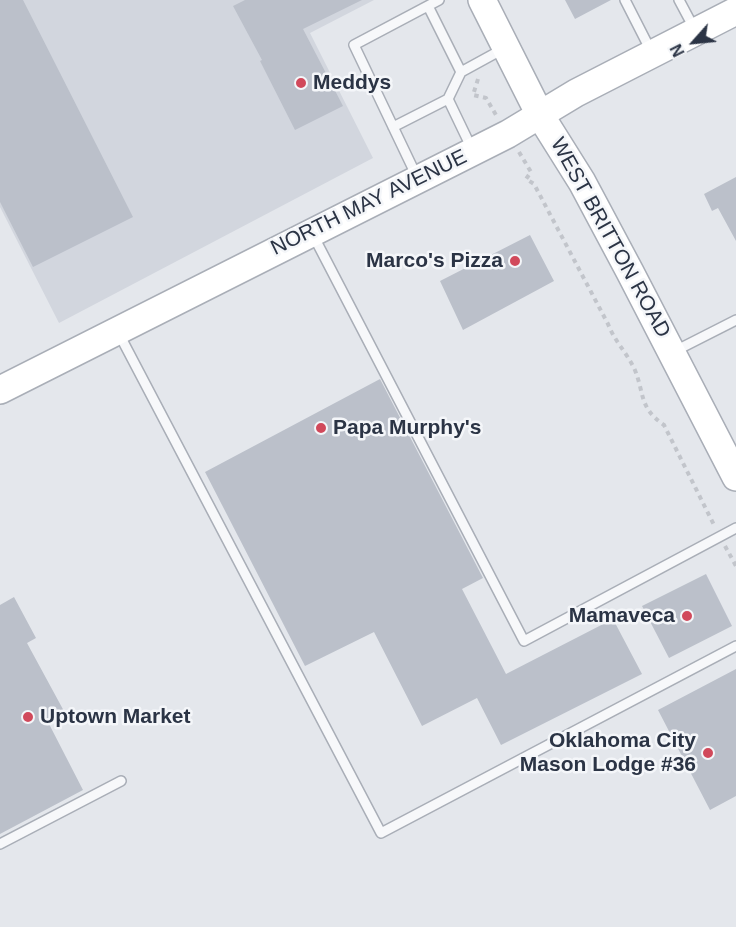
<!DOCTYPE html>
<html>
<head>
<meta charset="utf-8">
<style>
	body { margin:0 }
	#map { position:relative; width:736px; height:927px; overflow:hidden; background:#e4e7ec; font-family:Helvetica,sans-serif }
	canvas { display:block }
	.north { position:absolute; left:664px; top:12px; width:60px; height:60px; -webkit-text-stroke:4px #f4f6f9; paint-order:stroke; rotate:243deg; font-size:16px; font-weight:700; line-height:24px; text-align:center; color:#2b3445 }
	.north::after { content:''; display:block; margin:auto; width:21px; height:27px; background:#2b3445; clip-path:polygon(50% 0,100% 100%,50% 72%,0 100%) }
</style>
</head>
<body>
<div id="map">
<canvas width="736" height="927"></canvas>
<div class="north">N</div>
</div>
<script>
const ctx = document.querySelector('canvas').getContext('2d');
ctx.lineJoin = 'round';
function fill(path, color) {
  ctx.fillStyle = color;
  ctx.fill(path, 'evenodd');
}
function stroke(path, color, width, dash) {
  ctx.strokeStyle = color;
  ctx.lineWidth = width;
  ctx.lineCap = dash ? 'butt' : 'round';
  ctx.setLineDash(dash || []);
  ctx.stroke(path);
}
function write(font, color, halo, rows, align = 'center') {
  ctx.font = font + ' Helvetica,sans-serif';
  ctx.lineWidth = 5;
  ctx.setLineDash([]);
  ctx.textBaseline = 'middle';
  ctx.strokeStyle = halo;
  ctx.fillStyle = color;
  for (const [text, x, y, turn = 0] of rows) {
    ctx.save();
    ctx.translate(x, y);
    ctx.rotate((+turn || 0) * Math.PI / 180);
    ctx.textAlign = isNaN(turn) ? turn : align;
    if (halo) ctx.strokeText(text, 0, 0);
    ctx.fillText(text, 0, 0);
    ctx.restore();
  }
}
fill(new Path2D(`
	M0,0H374L310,33L373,158L59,323L0,207Z`), '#d2d6de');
fill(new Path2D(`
	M0,0H23L133,217L33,267L0,202Z
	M245,0H362L303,29L343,106L295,130L260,61L262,60L233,6Z
	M565,0H611L575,19Z
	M736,177V241L718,208L712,211L704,194Z
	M530,235L554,281L463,330L440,281Z
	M380,379L483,578L462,589L506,674L613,619L642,674L501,745L477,698L422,726L374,632L305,666L205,472Z
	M706,574L732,626L669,658L642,606Z
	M14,597L36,638L27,643L65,713L48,722L83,790L0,834V605Z
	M736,669V796L710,810L658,710Z`), '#bbc0ca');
const lane = new Path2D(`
	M625,0L651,51
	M679,0L695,30
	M428,6L461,72
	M448,99L461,72L503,49
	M393,127L448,99L472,149
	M417,177L354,45L439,0
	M313,235L524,641L736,528
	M118,332L381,833L736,646
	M675,351L736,320
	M0,844L121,781`);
const secondary = new Path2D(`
	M482,0L540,115L582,182L630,272L736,477
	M0,390L508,134L576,93L736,11`);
stroke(lane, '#a9aeb7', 12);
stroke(secondary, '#a9aeb7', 30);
stroke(new Path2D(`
	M478,79L473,95L486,98L496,115
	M519,152L531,172L526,179L534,184L608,324C614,340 626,352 634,368C645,393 638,407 664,425L715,527
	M725,546L736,566`), '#c2c5cb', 4, [4.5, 4.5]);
stroke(lane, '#f7f8fa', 9);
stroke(secondary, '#fff', 27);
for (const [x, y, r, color] of [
	[301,83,6,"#d1495b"],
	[515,261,6,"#d1495b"],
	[321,428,6,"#d1495b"],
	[687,616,6,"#d1495b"],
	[28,717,6,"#d1495b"],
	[708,753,6,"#d1495b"]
]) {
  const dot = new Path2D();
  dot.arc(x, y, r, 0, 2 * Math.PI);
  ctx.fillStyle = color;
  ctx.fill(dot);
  stroke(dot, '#f4f6f9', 2);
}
write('bold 21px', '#2b3445', '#f4f6f9', [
	["Meddys",313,83],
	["Marco's Pizza",503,261,"right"],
	["Papa Murphy's",333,428],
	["Mamaveca",675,616,"right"],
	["Uptown Market",40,717],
	["Oklahoma City",696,741,"right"],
	["Mason Lodge #36",696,765,"right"]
], 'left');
write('21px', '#2b3445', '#f4f6f9', [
	["NORTH MAY AVENUE",369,203,-26],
	["WEST BRITTON ROAD",610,238,61]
]);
</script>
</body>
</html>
